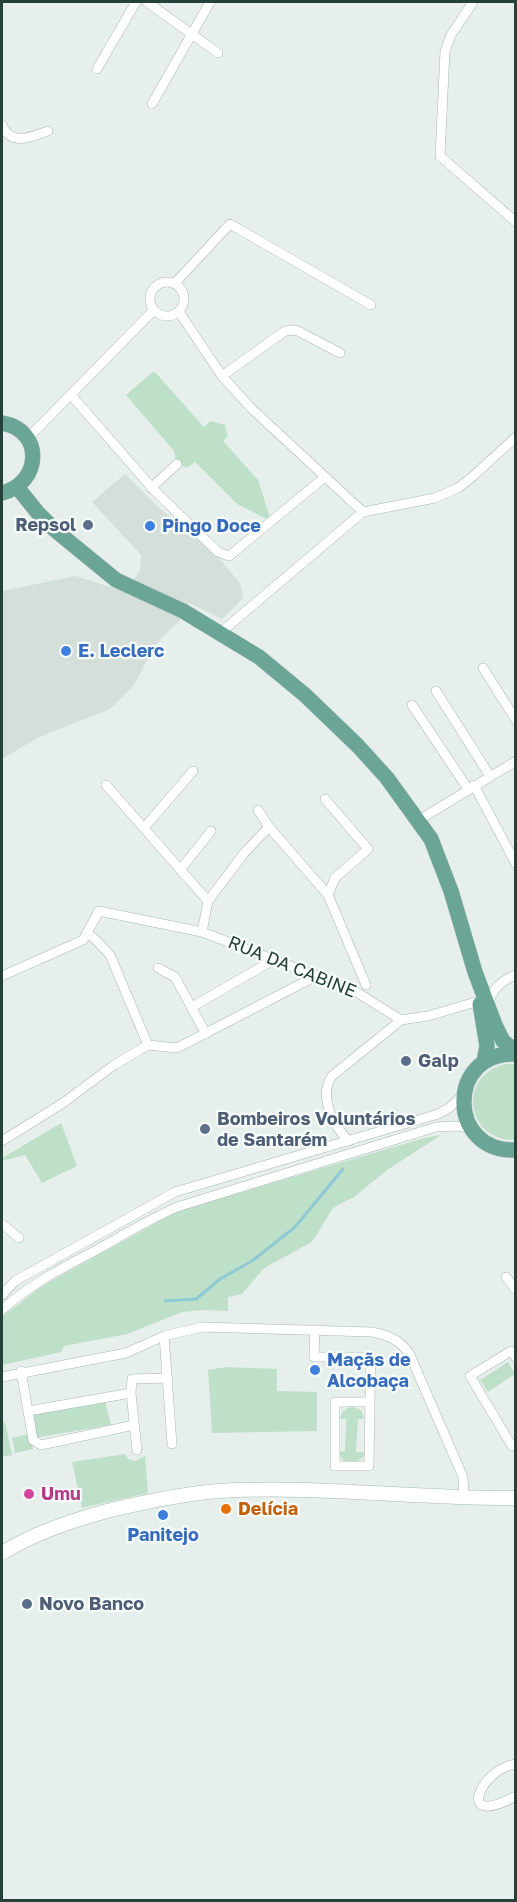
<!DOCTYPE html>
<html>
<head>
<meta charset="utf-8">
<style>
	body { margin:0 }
	#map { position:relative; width:517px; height:1902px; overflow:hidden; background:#e6efeb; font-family:"Golos Text",sans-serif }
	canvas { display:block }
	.frame { position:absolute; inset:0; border:3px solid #24423a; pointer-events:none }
</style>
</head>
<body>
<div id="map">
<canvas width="517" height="1902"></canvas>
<div class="frame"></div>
</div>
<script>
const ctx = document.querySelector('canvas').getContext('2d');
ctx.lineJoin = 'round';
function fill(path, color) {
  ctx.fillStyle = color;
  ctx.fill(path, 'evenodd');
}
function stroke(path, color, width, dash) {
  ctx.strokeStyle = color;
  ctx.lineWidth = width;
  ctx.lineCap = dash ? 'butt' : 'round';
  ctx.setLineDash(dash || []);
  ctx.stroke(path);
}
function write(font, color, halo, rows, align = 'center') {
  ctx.font = font + ' "Golos Text",sans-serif';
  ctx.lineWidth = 4.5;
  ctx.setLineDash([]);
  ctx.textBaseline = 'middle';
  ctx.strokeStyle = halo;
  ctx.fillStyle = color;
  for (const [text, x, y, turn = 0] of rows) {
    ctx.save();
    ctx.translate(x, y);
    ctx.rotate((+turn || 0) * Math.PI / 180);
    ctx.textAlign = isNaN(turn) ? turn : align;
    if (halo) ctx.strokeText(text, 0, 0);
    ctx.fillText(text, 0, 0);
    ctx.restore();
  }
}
fill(new Path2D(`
	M125,474L156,505L203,543L224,564L240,583L243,599L222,619L189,603L179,621L158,642L133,686L110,709L37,738L2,759V591L75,576L117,589L132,582L140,570L141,555L92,502Z`), '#d4dfda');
fill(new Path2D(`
	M154,371L204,427L211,421L225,425L228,436L223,441L258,480L271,521L237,504L195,462L187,468L177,464L174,451L126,395Z
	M507,1064H515L516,1140H514C464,1140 458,1072 507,1064Z
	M61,1123L77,1166L42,1183L25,1155L2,1161V1158Z
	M441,1135L387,1170L354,1197L333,1208L312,1242L264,1268L242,1294L228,1297V1311L202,1310L182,1312L127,1334L64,1346L61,1352L2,1365V1317L42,1286L178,1211L424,1138Z
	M508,1362L515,1374L488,1392L480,1380Z
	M226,1367L277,1369V1391L317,1392V1431L212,1433L208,1370Z
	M105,1401L111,1425L34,1438L31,1415Z
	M353,1407L361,1410L364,1419H358L356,1452H364L363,1457L355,1463L347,1462L342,1460L339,1452L345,1451L346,1419H340C342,1411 345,1408 353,1407Z
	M5,1422L12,1455L2,1457V1423Z
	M30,1434L33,1449L15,1453L12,1438Z
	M125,1454L128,1459L135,1461L145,1456L148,1493L82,1508L72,1462Z`), '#bfe0c8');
stroke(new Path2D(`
	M165,1301L196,1299L220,1279L252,1261L295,1227L343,1169`), '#8ec9d4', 3);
const street = new Path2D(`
	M147,2L218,53
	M473,2L451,35L445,51L440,156L516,222
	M97,69L136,2
	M152,104L210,2
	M2,125C11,147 31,137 48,131
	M150 299a17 17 0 1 1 34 0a17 17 0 1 1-34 0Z
	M175,283L230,224L371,305
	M179,312L222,376L251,408L363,512
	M222,376L285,331L296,330L340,353
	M71,395L154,490L218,552L229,556L325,477
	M27,439L154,310
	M151,488L177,464
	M220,633L363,512L435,498L458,488L472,477L516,437
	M483,668L516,720
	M436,691L490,776
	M412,705L468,789
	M106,785L208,901
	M474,785L516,864
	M325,799L368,849L335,878L328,895
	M258,810L269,827L328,895L366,985
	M419,820L516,761
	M144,828L193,771
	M180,870L211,831
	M202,932L208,901L245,852L269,827
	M87,933L95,939L110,955L148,1045
	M158,968L175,977L206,1034
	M2,976L83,940L99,911L202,932L353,990L401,1020L428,1016L479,1001
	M489,1005C490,990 502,980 516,975
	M192,1007L275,959
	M2,1141L63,1103L114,1065L148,1045L177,1048L318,975
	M349,1141C333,1126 318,1096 332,1076L401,1020
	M2,1224L19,1238
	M506,1277L516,1290
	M2,1295L15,1281L175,1192L438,1114L449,1108L463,1095
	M2,1310C27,1287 56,1271 87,1255C117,1239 145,1221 177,1207L436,1127L456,1126L471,1128
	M315,1330L314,1357H371L370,1402
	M164,1336L172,1444
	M516,1358L511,1351L470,1376L512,1446L516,1444
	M21,1371L33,1440L41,1445L134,1425
	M2,1377L126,1353L164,1336L202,1327L372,1332C388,1335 401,1340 410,1355L463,1477L464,1499
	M335,1402H370L369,1466H335Z
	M28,1411L131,1393
	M137,1450L131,1393L132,1379L168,1378
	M516,1764C481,1768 453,1830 516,1796`);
const secondary = new Path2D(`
	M2,1553C34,1533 70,1521 107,1511C144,1502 181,1494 219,1491C318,1485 417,1499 516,1498`);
const primary = new Path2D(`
	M2,423C44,430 42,483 2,493
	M17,487L38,513L55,530L116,580L183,611L259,657L305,695L358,746L387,778L431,839L451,891L475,972L495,1025L503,1041L516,1052
	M480,1004L487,1046L484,1062
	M516,1054C446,1051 447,1153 516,1150`);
stroke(street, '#a8b8b2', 10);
stroke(secondary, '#a4bbb3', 15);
stroke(primary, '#c2cac8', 16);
stroke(street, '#fff', 9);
stroke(secondary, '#fff', 14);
stroke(primary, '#6aa596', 15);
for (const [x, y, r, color] of [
	[88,525,6,"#5c6f8a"],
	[150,526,6,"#3f7fe0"],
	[66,651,6,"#3f7fe0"],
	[406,1061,6,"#5c6f8a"],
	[205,1129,6,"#5c6f8a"],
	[315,1370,6,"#3f7fe0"],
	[29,1494,6,"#d1479c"],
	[226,1509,6,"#e8710a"],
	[163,1515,6,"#3f7fe0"],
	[27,1604,6,"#5c6f8a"]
]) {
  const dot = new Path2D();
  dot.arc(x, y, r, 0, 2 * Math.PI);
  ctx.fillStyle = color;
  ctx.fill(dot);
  stroke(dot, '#f7fbf9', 2);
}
write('bold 18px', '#4e5e75', '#f7fbf9', [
	["Repsol",76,525,"right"],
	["Galp",418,1061],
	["Bombeiros Voluntários",217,1119],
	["de Santarém",217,1140],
	["Novo Banco",39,1604]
], 'left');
write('bold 18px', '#366cbe', '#f7fbf9', [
	["Pingo Doce",162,526],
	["E. Leclerc",78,651],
	["Maçãs de",327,1360],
	["Alcobaça",327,1381],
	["Panitejo",163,1535,"center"]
], 'left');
write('18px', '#24423a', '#f7fbf9', [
	["RUA DA CABINE",292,967,22]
]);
write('bold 18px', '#b23c85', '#f7fbf9', [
	["Umu",41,1494]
], 'left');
write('bold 18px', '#c56008', '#f7fbf9', [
	["Delícia",238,1509]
], 'left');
</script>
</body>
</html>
